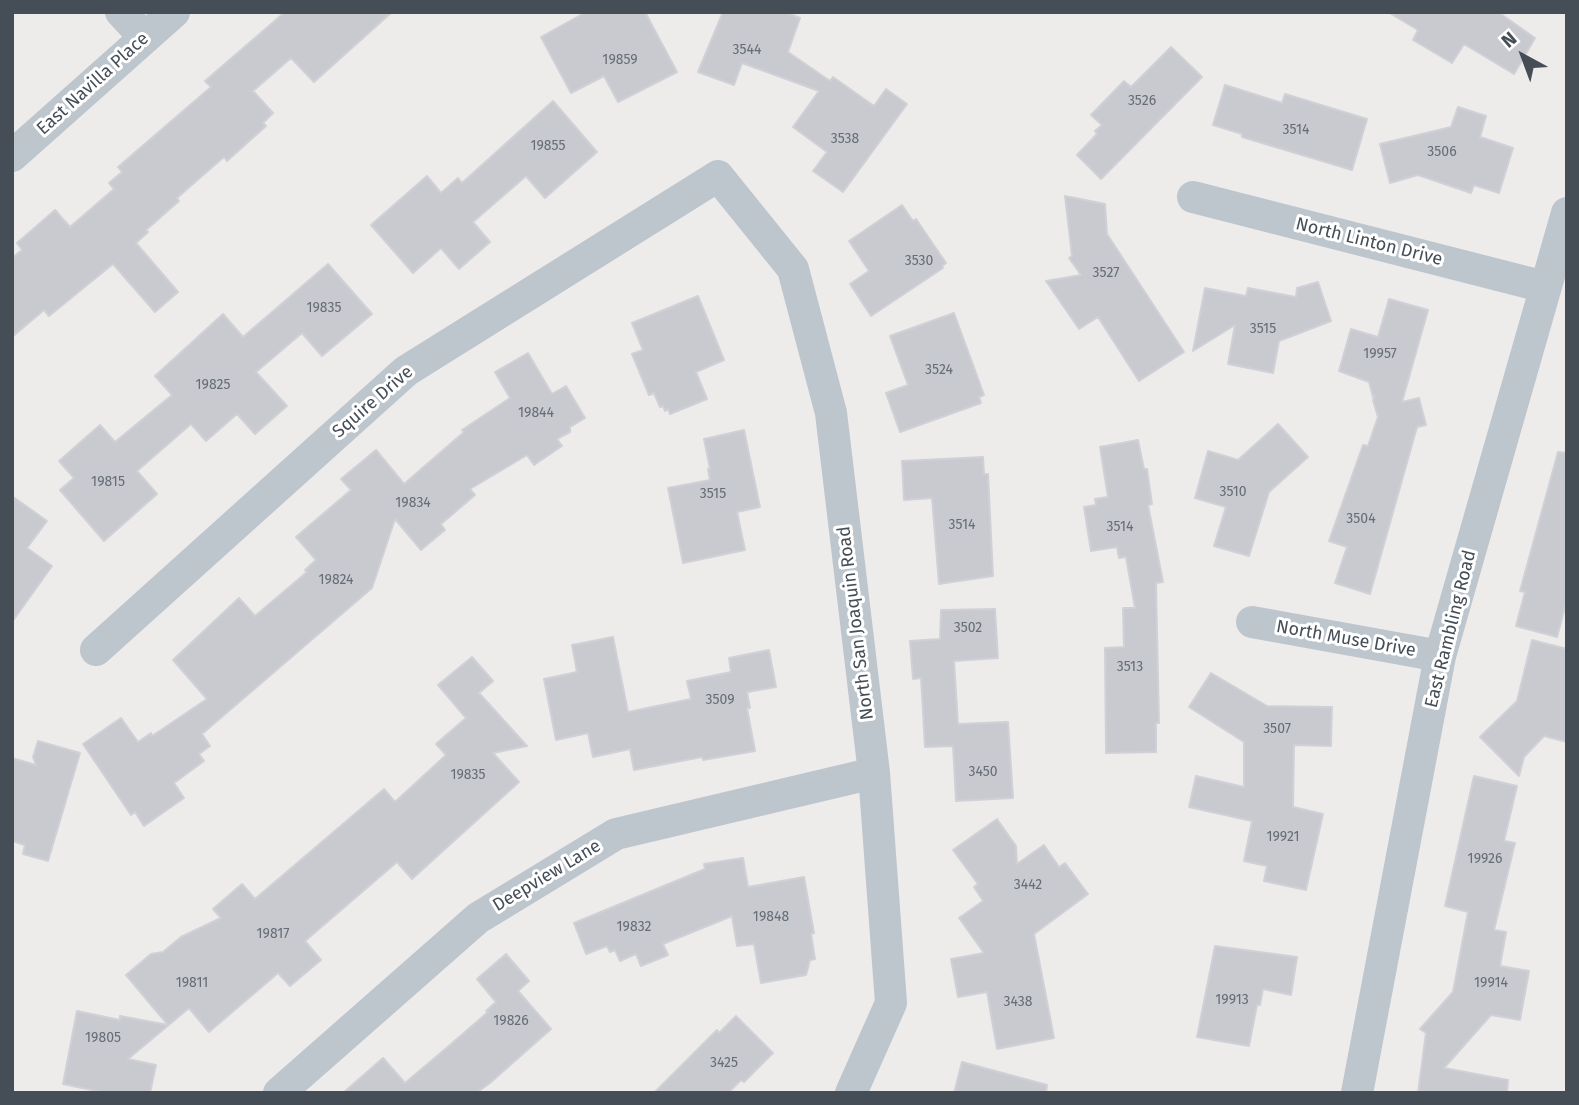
<!DOCTYPE html>
<html>
<head>
<meta charset="utf-8">
<style>
	body { margin:0 }
	#map { position:relative; width:1579px; height:1105px; overflow:hidden; background:#eeebeb; font-family:"Fira Sans",sans-serif }
	canvas { display:block }
	.frame { position:absolute; inset:0; border:14px solid #454e57; pointer-events:none }
	.north { position:absolute; left:1488px; top:21px; width:70px; height:70px; -webkit-text-stroke:5px #fff; paint-order:stroke; rotate:319deg; font-size:19px; font-weight:700; line-height:28px; text-align:center; color:#454e57 }
	.north::after { content:''; display:block; margin:auto; width:24px; height:32px; background:#454e57; clip-path:polygon(50% 0,100% 100%,50% 72%,0 100%) }
</style>
</head>
<body>
<div id="map">
<canvas width="1579" height="1105"></canvas>
<div class="frame"></div>
<div class="north">N</div>
</div>
<script>
const ctx = document.querySelector('canvas').getContext('2d');
ctx.lineJoin = 'round';
function fill(path, color) {
  ctx.fillStyle = color;
  ctx.fill(path, 'evenodd');
}
function stroke(path, color, width, dash) {
  ctx.strokeStyle = color;
  ctx.lineWidth = width;
  ctx.lineCap = dash ? 'butt' : 'round';
  ctx.setLineDash(dash || []);
  ctx.stroke(path);
}
function write(font, color, halo, rows, align = 'center') {
  ctx.font = font + ' "Fira Sans",sans-serif';
  ctx.lineWidth = 6;
  ctx.setLineDash([]);
  ctx.textBaseline = 'middle';
  ctx.strokeStyle = halo;
  ctx.fillStyle = color;
  for (const [text, x, y, turn = 0] of rows) {
    ctx.save();
    ctx.translate(x, y);
    ctx.rotate((+turn || 0) * Math.PI / 180);
    ctx.textAlign = isNaN(turn) ? turn : align;
    if (halo) ctx.strokeText(text, 0, 0);
    ctx.fillText(text, 0, 0);
    ctx.restore();
  }
}
const building = new Path2D(`
	M285,12H392L314,82L291,58L253,91L273,113L263,123L266,126L227,161L224,157L202,176L177,198L179,201L146,230L148,232L136,243L178,292L155,312L113,264L49,316L44,310L12,337V258L22,250L17,243L55,210L70,227L114,189L109,183L122,172L118,167L211,87L205,81Z
	M586,12H645L677,72L618,102L604,76L571,93L541,37Z
	M723,12H785L800,18L788,52L830,81L833,77L874,106L886,89L907,104L843,192L813,171L827,152L793,127L819,91L742,63L734,85L698,72Z
	M1388,12H1498L1535,38L1514,74L1464,44L1452,63L1413,40L1418,30Z
	M1171,47L1202,77L1101,179L1077,155L1097,134L1095,131L1102,125L1091,115L1124,81L1131,87Z
	M1225,85L1282,103L1285,94L1367,119L1352,170L1242,137V134L1213,125Z
	M553,101L597,152L545,198L526,176L473,222L490,242L459,269L441,248L413,273L371,225L427,176L441,193L458,178L462,183Z
	M1458,107L1486,116L1480,137L1513,148L1499,193L1474,185L1471,193L1418,175L1390,183L1380,144L1451,127Z
	M1065,196L1105,204L1107,234L1184,352L1139,381L1098,317L1079,329L1046,281L1081,275L1069,258L1072,256Z
	M902,205L913,221L916,219L946,263L942,266L943,268L871,316L850,284L869,271L849,241Z
	M328,264L372,314L322,356L302,333L256,372L287,406L255,434L237,414L206,441L191,424L137,471L157,494L104,541L60,490L74,478L59,461L100,425L115,442L172,395L155,376L223,314L243,337Z
	M1318,282L1331,321L1279,341L1273,373L1228,364L1235,325L1193,351L1205,288L1246,296L1248,288L1296,297L1297,288Z
	M698,296L724,360L696,372L707,399L670,414L668,409L665,411L663,406L660,407L654,393L649,395L632,354L643,350L632,323Z
	M1389,299L1428,310L1402,402L1419,398L1426,425L1417,427L1370,594L1335,583L1347,547L1329,541L1363,445L1368,446L1378,417L1373,400L1375,396L1373,397L1369,382L1339,371L1351,329L1378,337Z
	M954,313L984,395L979,397L981,403L900,432L886,393L908,385L890,336Z
	M528,353L552,394L566,386L585,418L570,427V432L557,439L562,446L534,465L527,455L470,489L475,495L441,524L445,530L421,550L395,519L372,588L202,734L210,746L199,754L204,761L174,783L184,798L144,826L135,812L131,815L83,744L121,718L138,742L151,733L152,736L207,699L173,660L239,598L255,616L307,572L305,570L316,560L296,537L351,490L341,479L376,450L404,484L464,432L462,430L510,398L495,372Z
	M1278,424L1308,457L1269,492L1249,556L1214,546L1226,507L1195,498L1208,451L1238,460Z
	M744,430L760,507L737,512L745,550L683,563L668,488L710,480L708,469H710L704,439Z
	M1138,440L1144,469H1147L1152,504L1148,505L1163,582L1156,583L1159,723H1156V752L1106,753L1105,648L1124,647L1123,608H1135L1126,557L1119,558L1117,547L1091,551L1084,507L1096,505L1095,499L1108,497L1100,447Z
	M1558,452L1567,453V600L1557,637L1516,626L1525,592L1520,591Z
	M983,457L984,474H988L993,576L939,584L932,498L904,500L902,461Z
	M12,496L47,521L27,548L52,566L12,622Z
	M995,609L998,658L954,661L958,724L1008,722L1013,798L956,801L953,746L925,747L921,678L913,679L910,641L940,639L941,610Z
	M613,637L628,712L691,699L687,681L731,672L729,658L769,650L776,687L747,692L750,708H747L755,751L703,760L702,757L634,770L630,749L593,757L588,733L556,740L544,679L577,672L572,645Z
	M1532,640L1567,649V742L1544,736L1524,757L1519,776L1480,737L1517,701Z
	M472,657L493,681L479,693L527,746L493,753L519,782L412,879L397,862L305,941L321,960L290,986L278,973L209,1032L189,1008L128,1059L156,1065L150,1093H106L63,1084L77,1011L120,1020V1016L168,1025L126,975L151,954L163,952L181,937L221,918L213,909L242,884L255,899L384,789L395,802L446,755L436,744L466,718L438,685Z
	M1211,673L1267,706L1332,707L1331,746L1294,745L1293,807L1323,814L1306,890L1264,881L1267,866L1244,861L1252,821L1189,807L1196,776L1244,787V742L1189,707Z
	M38,741L80,753L48,861L23,854L25,845L12,841V758L36,765L33,757Z
	M1474,776L1517,786L1504,841L1515,843L1494,930L1506,932L1500,966L1529,971L1520,1020L1491,1015L1444,1068L1508,1080L1507,1093H1418L1426,1033L1420,1029L1453,992L1468,912L1445,906Z
	M997,819L1016,846L1017,864L1044,845L1059,867L1065,863L1088,894L1034,934L1054,1038L997,1049L987,992L958,997L951,959L984,953L959,918L983,901L974,887L978,884L953,850Z
	M743,858L748,887L804,877L814,933L811,934L815,959L810,960L806,975L761,983L754,944L737,946L732,916L663,944L668,955L641,966L636,954L620,961L615,950L610,952L607,946L586,954L574,923L705,869L704,864Z
	M1215,946L1297,957L1291,995L1263,989L1260,1005H1257L1249,1046L1197,1037Z
	M506,954L529,981L518,991L551,1029L490,1083L476,1093H343L383,1058L405,1083L450,1045L488,1012L486,1011L496,1002L477,979Z
	M736,1016L773,1053L744,1082L741,1080L728,1093H654L717,1030L719,1033Z
	M962,1062L1047,1085L1046,1093H954Z`);
fill(building, '#c8cad0');
stroke(building, '#d0d1d7', 2);
stroke(new Path2D(`
	M121,12L145,38
	M12,156L174,12
	M1193,197L1545,287
	M1252,622L1440,656
	M96,650L406,371L718,176L793,269L831,413L874,773L891,1003L851,1093
	M279,1093L478,918L616,834L874,773
	M1357,1093L1440,656L1567,213`), '#bdc5cd', 32);
write('14px', '#666d75', null, [
	["3544",747,50],
	["19859",620,60],
	["3526",1142,101],
	["3514",1296,130],
	["3538",845,139],
	["19855",548,146],
	["3506",1442,152],
	["3530",919,261],
	["3527",1106,273],
	["19835",324,308],
	["3515",1263,329],
	["19957",1380,354],
	["3524",939,370],
	["19825",213,385],
	["19844",536,413],
	["19815",108,482],
	["3510",1233,492],
	["3515",713,494],
	["19834",413,503],
	["3504",1361,519],
	["3514",962,525],
	["3514",1120,527],
	["19824",336,580],
	["3502",968,628],
	["3513",1130,667],
	["3509",720,700],
	["3507",1277,729],
	["3450",983,772],
	["19835",468,775],
	["19921",1283,837],
	["19926",1485,859],
	["3442",1028,885],
	["19848",771,917],
	["19832",634,927],
	["19817",273,934],
	["19811",192,983],
	["19914",1491,983],
	["19913",1232,1000],
	["3438",1018,1002],
	["19826",511,1021],
	["19805",103,1038],
	["3425",724,1063]
]);
write('18px', '#454e57', '#fff', [
	["East Navilla Place",93,84,-42],
	["North Linton Drive",1369,242,14],
	["Squire Drive",373,402,-41],
	["North San Joaquin Road",856,623,-97],
	["East Rambling Road",1451,629,-76],
	["North Muse Drive",1346,639,10],
	["Deepview Lane",547,876,-31]
]);
</script>
</body>
</html>
